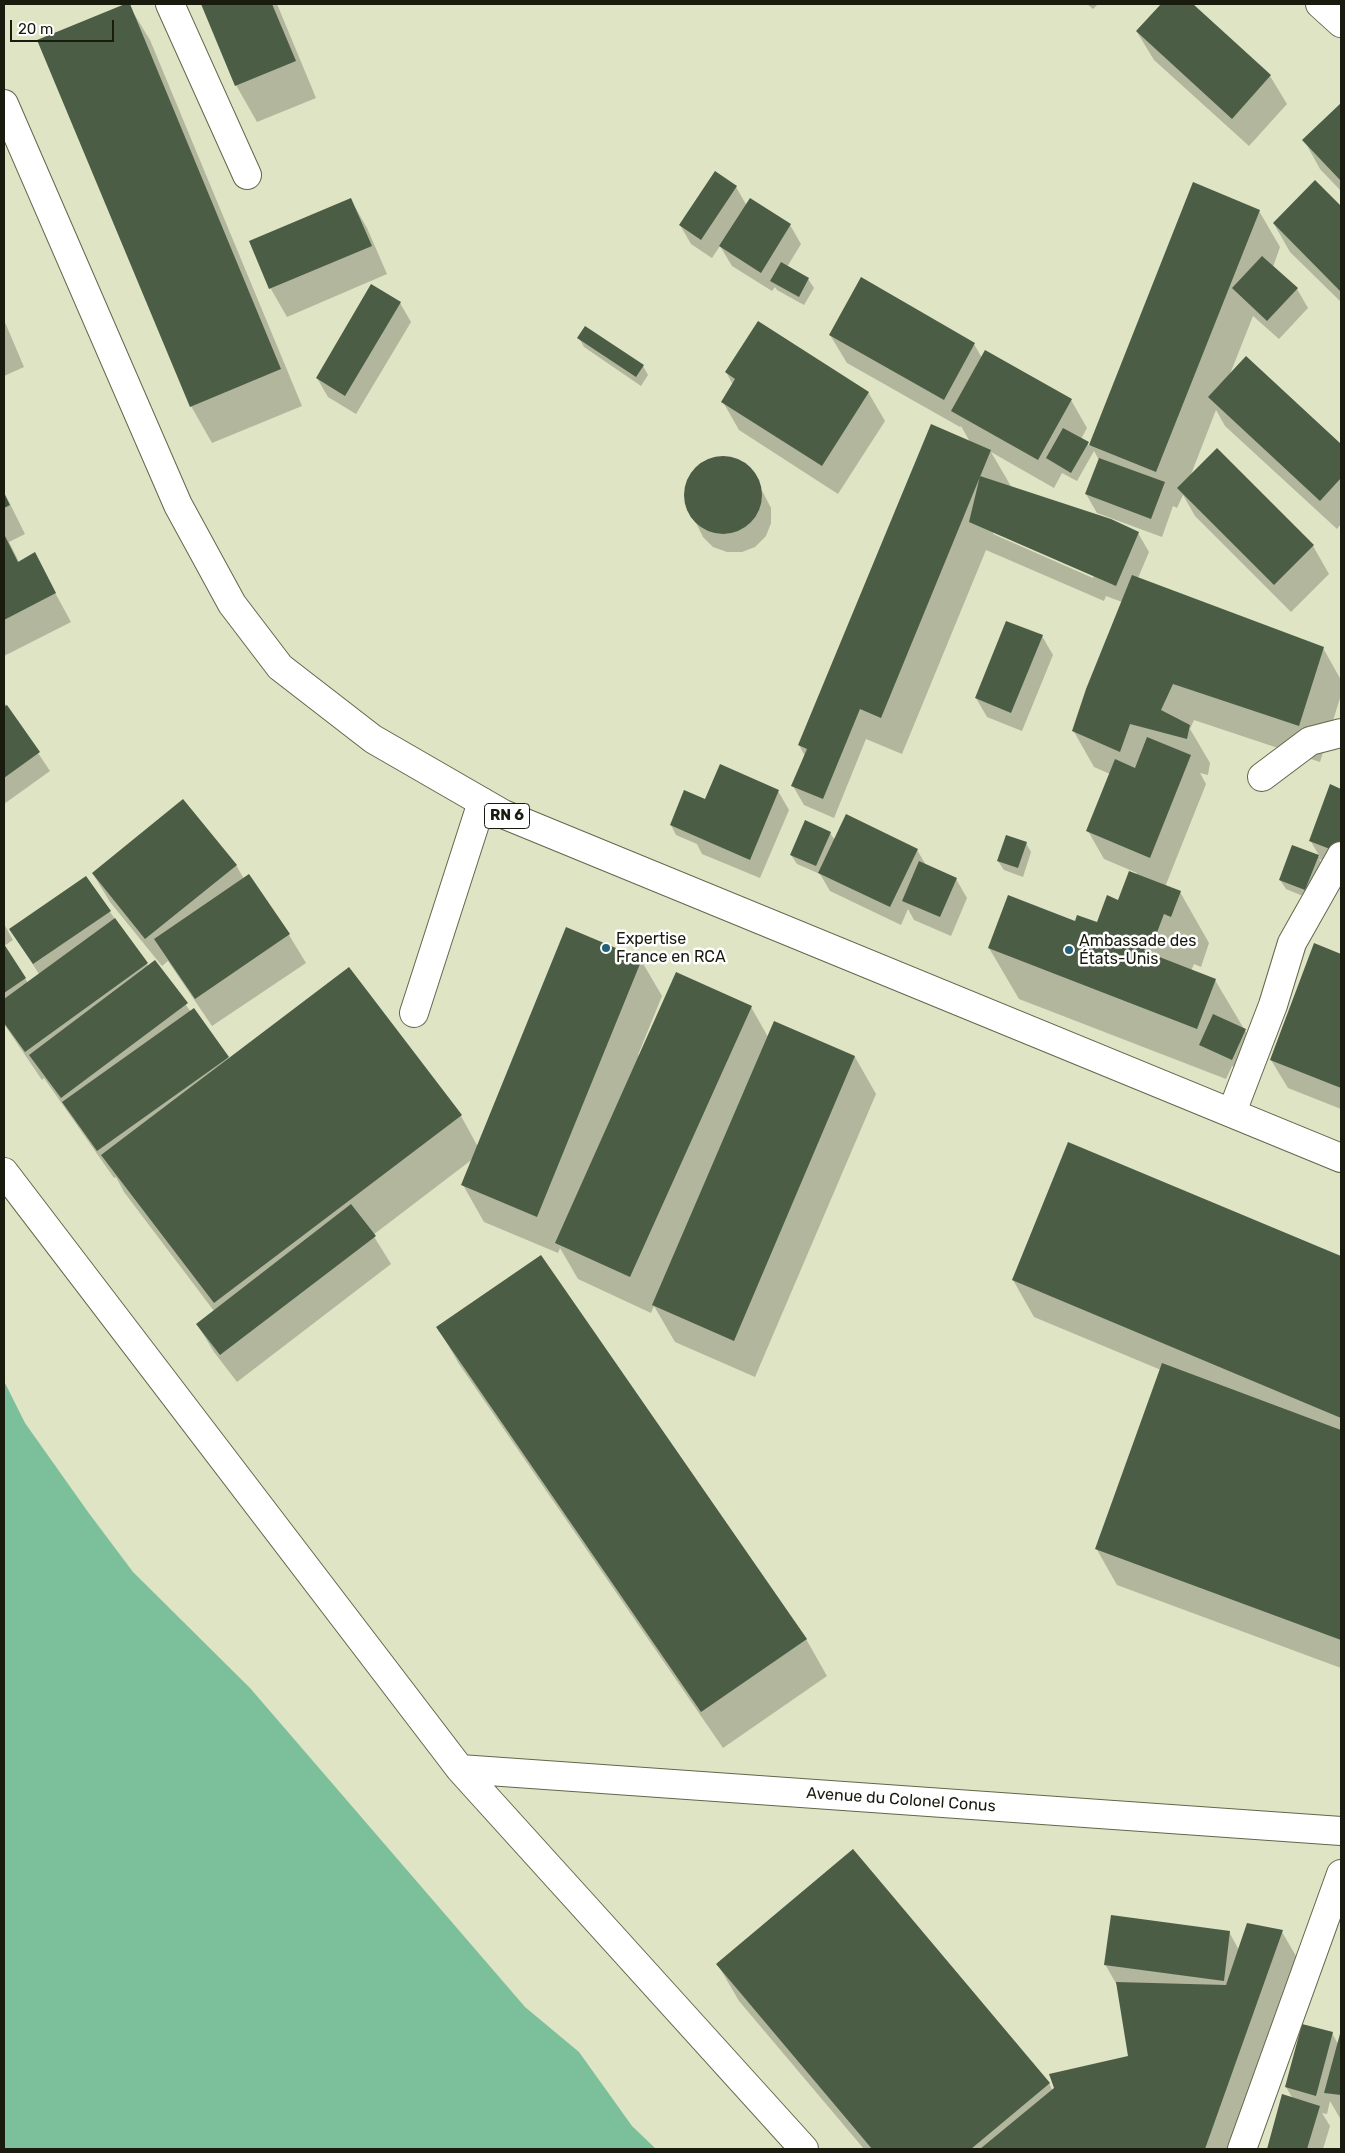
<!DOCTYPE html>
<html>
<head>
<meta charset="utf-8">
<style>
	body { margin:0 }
	#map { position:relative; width:1345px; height:2153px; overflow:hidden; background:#dee4c4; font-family:Rubik,sans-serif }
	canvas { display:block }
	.frame { position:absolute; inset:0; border:5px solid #191b0f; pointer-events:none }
	.scale { position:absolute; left:10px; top:20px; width:104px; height:22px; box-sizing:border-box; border:2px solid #191b0f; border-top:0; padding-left:6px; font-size:15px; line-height:18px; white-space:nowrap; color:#191b0f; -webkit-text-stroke:4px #fff; paint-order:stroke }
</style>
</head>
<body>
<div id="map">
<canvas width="1345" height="2153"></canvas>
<div class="frame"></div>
<div class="scale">20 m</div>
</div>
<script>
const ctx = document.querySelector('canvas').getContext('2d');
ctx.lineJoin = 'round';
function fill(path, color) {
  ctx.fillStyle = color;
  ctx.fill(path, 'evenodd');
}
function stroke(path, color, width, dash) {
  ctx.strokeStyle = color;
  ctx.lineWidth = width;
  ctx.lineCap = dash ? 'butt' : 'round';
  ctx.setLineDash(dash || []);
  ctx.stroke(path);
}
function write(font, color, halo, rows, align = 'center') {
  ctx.font = font + ' Rubik,sans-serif';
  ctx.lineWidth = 5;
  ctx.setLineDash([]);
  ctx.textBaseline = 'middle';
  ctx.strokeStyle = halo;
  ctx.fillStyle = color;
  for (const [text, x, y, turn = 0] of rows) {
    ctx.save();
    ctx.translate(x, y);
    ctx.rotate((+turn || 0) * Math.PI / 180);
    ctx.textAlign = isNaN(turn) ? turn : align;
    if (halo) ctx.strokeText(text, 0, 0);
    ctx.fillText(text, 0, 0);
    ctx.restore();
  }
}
fill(new Path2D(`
	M4,1381L25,1423L88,1512L133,1572L250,1688L525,2007L579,2052L632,2126L656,2149H4Z`), '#7cbf9b');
fill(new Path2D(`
	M128,4L150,40L302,406L212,443L191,406L39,41Z
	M202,4H277L316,98L257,122L236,85Z
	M1087,4H1098L1093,9Z
	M1163,4H1191L1270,76L1287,104L1249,146L1154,60L1137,32Z
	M1341,105V191L1320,169L1304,140Z
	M1315,182L1341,208V302L1290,252L1274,224Z
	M1193,184L1259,211L1280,247L1273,267L1297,289L1308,308L1279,339L1253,316L1230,374L1246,358L1341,446V524L1337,529L1225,426L1216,410L1190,477L1313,546L1329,574L1291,612L1195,516L1183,495L1177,508L1173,506L1162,537L1097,513L1086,494L1099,460L1094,451L1077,481L1062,473L1054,488L991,452L1012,488L1138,533L1149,552L1138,578L1323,648L1341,680V695L1320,762L1194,720L1190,729L1210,763L1208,775L1200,773L1206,784L1165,887L1180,892L1209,943L1201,967L1194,964L1191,971L1215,980L1250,1039L1237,1068L1232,1066L1226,1079L1019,999L989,948L1076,923L1097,924L1119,901L1137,873L1104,859L1088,831L1110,774L1094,767L1073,730L1122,602L1106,596L1104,601L986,550L902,754L866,739L834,818L804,805L793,786L805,756L799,745L970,442L961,426L960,427L847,363L830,335L974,344L982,358L1071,400L1087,428L1081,439L1090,446ZM993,531L1094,575L1093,578L993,534Z
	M736,187L747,206L751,200L790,225L801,244L787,267L808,279L814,288L804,305L777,290L775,287L772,291L732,266L720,246L712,258L691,244L680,225Z
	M351,200L367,228L387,274L287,317L271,289L251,242Z
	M400,303L411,322L356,414L328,397L317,378Z
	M4,320L24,367L4,376Z
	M579,338L643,366L648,375L641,386L584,347Z
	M726,372L868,392L885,421L838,494L739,430L723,402L733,385Z
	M715,458H729L744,464L754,475L771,508V523L766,536L755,547L742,552H727L713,547L703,537L686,503V488L691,475L701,464Z
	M4,492L25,534L9,542L19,562L34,554L71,622L4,656Z
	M1042,636L1053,655L1022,731L987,717L976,698Z
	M4,702L50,771L4,804Z
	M1330,786L1341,790V867L1319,859L1323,866L1310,899L1286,889L1280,880L1293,847L1320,857L1310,840Z
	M685,791L706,800L778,791L789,810L760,878L702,854L697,844L676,835L671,825Z
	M830,833L835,840L917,850L926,865L956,879L967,898L951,936L914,920L908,909L901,925L830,891L820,874L797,864L791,855Z
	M1026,843L1031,852L1023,877L1004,870L998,861Z
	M236,865L244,879L249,876L289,935L306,963L212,1026L168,961L162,966L110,902L93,874Z
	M86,878L149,967L155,962L191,1012L194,1010L229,1060L461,1116L478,1147L641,960L662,996L638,1055L640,1056L751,1007L768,1037L775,1022L855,1057L876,1094L755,1377L675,1342L654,1306L651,1313L578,1279L560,1248L558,1253L484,1222L463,1185L474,1158L373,1235L391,1264L237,1382L214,1352L197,1324L214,1311L124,1192L116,1177L114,1178L44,1078L42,1080L4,1024V924L13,940L4,946L28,983L39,974L10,929Z
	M1315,945L1341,955V1109L1288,1088L1271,1060Z
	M1069,1143L1341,1258V1668L1117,1585L1096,1548L1161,1370L1034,1317L1013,1280Z
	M438,1328L806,1639L827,1676L723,1748L459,1364Z
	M1229,1932L1239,1950L1282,1932L1303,1968L1239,2149H864L739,2001L718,1965L1049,2083L1053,2091L1130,2057L1118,1987L1105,1964Z
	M1341,2032V2120L1330,2101L1327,2114L1322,2113L1330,2126L1323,2149H1268L1283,2096L1293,2099L1286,2087L1332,2033L1338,2044Z`), '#0003');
fill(new Path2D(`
	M125,4H130L281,369L190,407L37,40Z
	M201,4H272L296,61L235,86Z
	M1161,4H1193L1271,75L1232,119L1136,31Z
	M1341,103V181L1302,140Z
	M715,171L737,186L701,240L679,225Z
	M1315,180L1341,206V292L1273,223Z
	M1193,182L1260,210L1156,472L1089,445Z
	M351,198L372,246L269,289L249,241Z
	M750,198L791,224L761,273L719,246Z
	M1262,256L1298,288L1267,321L1232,288Z
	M781,262L809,278L799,297L770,281Z
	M861,277L975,343L944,400L829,335Z
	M371,284L401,302L345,396L316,378Z
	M758,321L869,392L822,466L721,402L735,379L725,372Z
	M585,326L644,365L636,377L577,338Z
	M985,350L1072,399L1038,460L951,411Z
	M1246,356L1341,444V478L1320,501L1208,397Z
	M931,424L991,450L881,718L860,709L823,799L791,786L807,749L798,745Z
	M1063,428L1089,442L1071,473L1046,458Z
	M1217,448L1314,545L1274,585L1177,488Z
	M684 495a39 39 0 1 1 78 0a39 39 0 1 1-78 0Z
	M1099,458L1165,482L1151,519L1085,494Z
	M980,476L1111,519L1139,532L1116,586L969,522Z
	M4,493L10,505L4,508Z
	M4,534L18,562L35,552L56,593L4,620Z
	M1132,575L1324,647L1299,726L1173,684L1161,710L1190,725L1187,739L1130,724L1120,752L1072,731L1086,689Z
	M1006,621L1043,635L1011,713L975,698Z
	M7,705L40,752L4,778V707Z
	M1147,737L1191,755L1150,858L1086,831L1115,759L1135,768Z
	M720,764L779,790L750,860L670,825L684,790L705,799Z
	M1330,784L1341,789V843L1338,852L1309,841Z
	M183,799L237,865L145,939L92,873Z
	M846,814L918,849L890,907L818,873Z
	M805,820L831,832L816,866L790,855Z
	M1006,835L1027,842L1018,868L997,861Z
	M1292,845L1319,855L1305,890L1279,880Z
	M919,861L957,878L940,917L902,901Z
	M1129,871L1181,891L1171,917L1164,914L1153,943L1148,941L1144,951L1216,979L1197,1029L988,948L1008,895L1075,921L1077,915L1097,922L1107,895L1118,900Z
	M249,874L290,934L195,999L154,939Z
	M86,876L111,911L33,964L9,929Z
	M115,918L148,963L25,1052L4,1023V999Z
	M566,927L642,959L537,1217L461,1185Z
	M1314,943L1341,954V1088L1270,1060Z
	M4,944L26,978L4,993Z
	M155,960L188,1003L61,1098L29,1055Z
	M349,967L462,1115L214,1303L101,1155Z
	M676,972L752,1006L630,1277L555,1243Z
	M194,1008L229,1057L97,1151L62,1102Z
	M1213,1014L1246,1029L1232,1060L1199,1045Z
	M774,1021L855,1056L734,1341L652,1305Z
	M1068,1142L1341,1256V1418L1012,1280Z
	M351,1204L376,1236L220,1355L196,1324Z
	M541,1255L807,1639L701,1712L436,1327Z
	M1162,1363L1341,1430V1640L1095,1549Z
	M853,1849L1050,2083L971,2149H872L716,1964Z
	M1111,1915L1230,1931L1224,1981L1104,1965Z
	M1247,1923L1283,1930L1205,2149H980L1054,2088L1049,2074L1128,2056L1116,1982L1226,1985Z
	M1302,2024L1333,2032L1316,2096L1285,2087Z
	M1341,2030V2095L1324,2093Z
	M1282,2094L1320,2106L1307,2149H1267Z`), '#4c5d46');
const minor = new Path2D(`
	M170,4L247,175
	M1320,4L1341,23
	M1262,777L1310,741L1341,733
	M414,1013L482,802
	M1232,1112L1273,1005L1292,943L1341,856
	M4,1172L460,1769L804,2149
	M460,1769L1341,1831
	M1242,2149L1341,1874`);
const major = new Path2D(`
	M4,104L178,505L232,604L280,667L373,739L503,814L1341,1158`);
stroke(minor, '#62674b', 30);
stroke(major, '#62674b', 30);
stroke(minor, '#fff', 28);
stroke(major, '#fff', 28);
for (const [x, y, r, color] of [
	[606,948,5,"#236278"],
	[1069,950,5,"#236278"]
]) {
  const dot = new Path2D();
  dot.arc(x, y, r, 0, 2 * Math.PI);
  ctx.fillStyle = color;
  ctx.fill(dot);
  stroke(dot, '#fff', 2);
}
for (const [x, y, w] of [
	[507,816,45]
]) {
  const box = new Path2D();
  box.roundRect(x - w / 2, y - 12.5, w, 25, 4);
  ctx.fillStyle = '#fff';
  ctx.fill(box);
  stroke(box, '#191b0f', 1);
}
write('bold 15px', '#191b0f', null, [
	["RN 6",507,816]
]);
write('16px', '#191b0f', '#fff', [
	["Expertise",616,939],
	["France en RCA",616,957],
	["Ambassade des",1079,941],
	["États-Unis",1079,959]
], 'left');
write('16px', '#191b0f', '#fff', [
	["Avenue du Colonel Conus",901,1800,4]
]);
</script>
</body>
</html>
